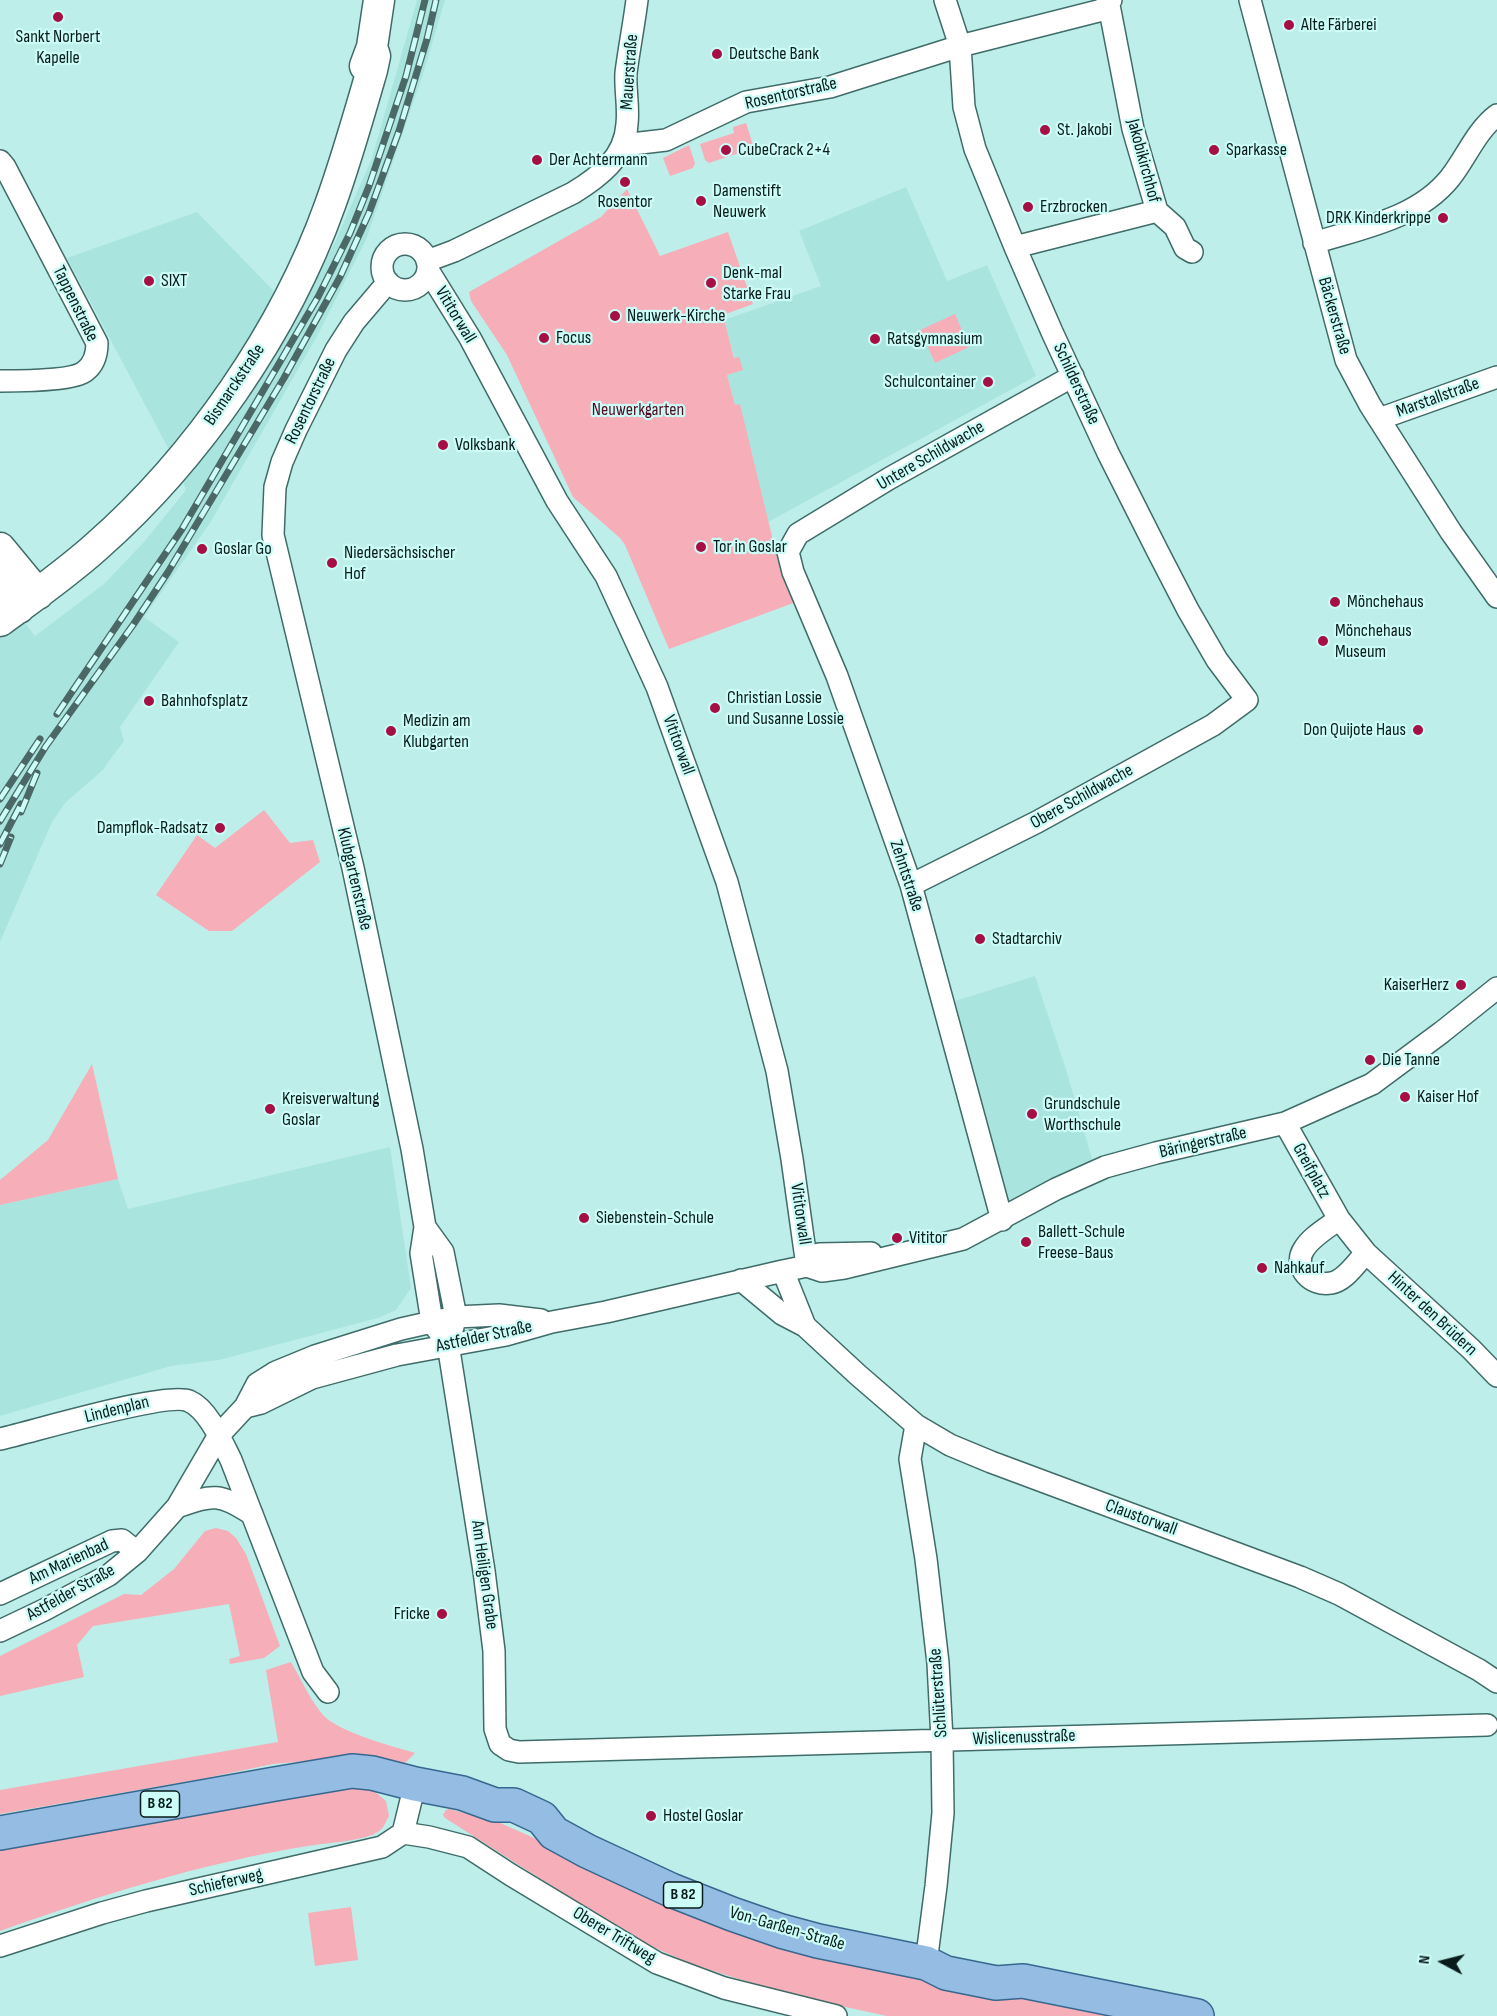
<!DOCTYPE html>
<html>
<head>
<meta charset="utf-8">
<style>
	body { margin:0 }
	#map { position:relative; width:1497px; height:2016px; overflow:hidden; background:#beeeea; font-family:"Sofia Sans Condensed",sans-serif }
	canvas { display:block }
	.north { position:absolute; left:1413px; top:1932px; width:60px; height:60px; -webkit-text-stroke:4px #cbfcf7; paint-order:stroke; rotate:277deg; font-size:16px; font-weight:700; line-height:24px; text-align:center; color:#091c1b }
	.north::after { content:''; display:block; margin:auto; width:21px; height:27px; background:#091c1b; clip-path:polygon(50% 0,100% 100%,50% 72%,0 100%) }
</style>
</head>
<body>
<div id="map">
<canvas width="1497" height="2016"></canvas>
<div class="north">N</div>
</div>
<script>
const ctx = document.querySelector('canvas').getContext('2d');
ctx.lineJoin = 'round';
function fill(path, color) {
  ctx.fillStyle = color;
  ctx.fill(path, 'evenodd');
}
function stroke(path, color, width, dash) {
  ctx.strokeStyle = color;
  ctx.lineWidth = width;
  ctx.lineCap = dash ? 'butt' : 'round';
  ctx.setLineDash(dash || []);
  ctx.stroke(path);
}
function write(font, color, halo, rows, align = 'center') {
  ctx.font = font + ' "Sofia Sans Condensed",sans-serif';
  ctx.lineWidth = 4.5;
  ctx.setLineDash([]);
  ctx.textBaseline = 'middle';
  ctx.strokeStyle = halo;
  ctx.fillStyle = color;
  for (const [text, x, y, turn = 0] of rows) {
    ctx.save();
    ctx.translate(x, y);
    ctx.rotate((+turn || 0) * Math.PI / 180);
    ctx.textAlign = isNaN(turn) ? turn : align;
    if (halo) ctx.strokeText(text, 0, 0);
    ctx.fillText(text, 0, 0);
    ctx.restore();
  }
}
fill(new Path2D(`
	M417,0H445L424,71L366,240L316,338L210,523L144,617L179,642L120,727L124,741L109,761L103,770L66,802L52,822L0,942V590L35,636L104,584L144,542L186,490L175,461L67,258L197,212L297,315L335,242L372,158Z
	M906,187L947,281L987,265L1036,376L768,522L740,405H735L727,375L742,370L735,359L724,320L821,286L799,231Z
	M1035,976L1065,1066L1093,1162L1009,1201L955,1001Z
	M390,1147L411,1288L396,1310L378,1318L219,1360L171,1366L0,1416V1205L118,1179L128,1209Z`), '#aae4df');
fill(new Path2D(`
	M746,123L754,148L709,163L705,160L700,144L734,133L733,127Z
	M689,145L695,163L693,168L670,176L663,158Z
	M627,189L660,256L728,232L753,304L723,315L734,358L739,357L743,370L727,375L735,405L740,404L778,561L796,602L669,649L625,545L620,538L573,497L507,355L471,301L469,292L601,217Z
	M955,314L969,347L935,363L920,330Z
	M264,810L290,843L313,840L320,862L232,931H209L156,895L197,835L215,848Z
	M92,1064L118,1179L0,1205V1180L48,1140Z
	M216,1528L228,1531L236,1538L246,1554L280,1646L264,1658L230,1664L229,1659L240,1656L229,1604L93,1626L77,1645L84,1677L0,1696V1656L124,1594L141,1595L174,1569L205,1531Z
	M291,1662C301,1679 310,1700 323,1715C339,1732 391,1746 415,1753L405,1763L356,1759L319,1760L273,1764L201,1779L0,1814V1790L278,1742L266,1670Z
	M349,1786L374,1791L386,1801L389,1816C386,1821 384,1828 379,1831C367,1841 325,1843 308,1846C202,1863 101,1895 0,1931V1841Z
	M449,1809L498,1822L647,1888L1126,2016H887L790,1995L691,1964L635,1939L445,1818L443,1815L446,1810Z
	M351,1907L358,1960L315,1966L308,1913Z`), '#f6aeb8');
const street = new Path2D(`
	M1250,0L1346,360L1370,405L1451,532L1497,597
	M623,145L666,140L746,102L830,87L960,46L1102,10L1111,0
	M0,161L5,167L97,343C97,354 94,365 84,372C71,381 18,381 0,381
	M1157,211L1175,227L1185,248L1192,252
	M1314,243C1361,228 1417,219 1450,178C1466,158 1476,131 1497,115
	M382 267a23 23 0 1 1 46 0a23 23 0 1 1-46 0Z
	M1015,247L1157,211L1133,129L1108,0
	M427,261L454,251L573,193C599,177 625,158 627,124C629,107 625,90 626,73C629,49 634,24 637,0
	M428,270L470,338L557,501L606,576L657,687L727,882L777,1071L792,1159L807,1266
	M388,282L354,322L336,350L296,430L282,462L275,487L273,535L353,868L412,1149L425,1227L421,1253L432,1322L448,1344L484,1571L494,1651L495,1729L500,1744L509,1750L519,1752L1487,1725
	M1379,419L1497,377
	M911,885L1037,822L1213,725L1247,700L1217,660L1188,610L1157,550L1108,453L1052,332L1015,247L975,149L964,107L960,46L945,0
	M1285,1123L1339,1219L1366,1253C1356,1263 1345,1281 1331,1283C1312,1287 1292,1267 1304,1249C1311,1237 1327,1228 1339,1219
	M1002,1220L911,885L837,676L793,572L788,552L798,534L890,478L1073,376
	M425,1227L443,1252L456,1317L452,1330
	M1366,1253L1471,1349L1497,1376
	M807,1266L819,1254L871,1253
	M783,1271L805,1326
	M741,1280L782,1314L805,1326L858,1375L916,1425L950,1445L991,1462L1300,1577L1339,1594L1479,1670L1497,1682
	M245,1407L261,1403L312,1378L397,1355L506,1335L552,1322L606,1312L783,1271L807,1266L822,1271L844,1268L963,1239L1056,1189L1105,1167L1156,1153L1285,1123L1372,1084L1442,1032L1497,988
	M916,1425L910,1459L926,1559L938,1663L942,1740L943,1813L936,1886L926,1963
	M0,1439C32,1432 167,1391 189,1401C208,1409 222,1442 231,1460L313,1672L328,1692
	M177,1507C215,1494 218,1493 252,1514
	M0,1594L112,1541L122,1540L137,1552
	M0,1631L44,1610L109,1575L137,1552L177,1507L219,1435L245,1407L257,1384L276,1372L315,1356L401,1329L432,1322L456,1317L499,1315L541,1320
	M403,1833L429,1837L468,1847L511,1875L657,1963L724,1988L836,2016
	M0,1946L102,1913L146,1901L382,1847L403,1833L415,1784`);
const secondary = new Path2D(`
	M365,66L372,47L379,0
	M0,548L38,594
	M0,584L19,608
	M0,621C33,597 67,573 97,546C197,458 285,331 330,205C346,161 359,115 372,70L375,56L372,47`);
const primary = new Path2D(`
	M0,1833L275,1784L352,1771L372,1773L415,1784L462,1793L495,1805H514L542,1818L554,1833L587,1851L671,1890L732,1914L781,1931L818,1941L926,1963L946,1973L996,1983L1023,1981L1197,2016`);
stroke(street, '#3f6c68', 24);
stroke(secondary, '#3f6c68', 33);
stroke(primary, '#36678f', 36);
stroke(street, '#fff', 21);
stroke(secondary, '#fff', 30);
stroke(primary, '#95bce2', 33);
const rail = new Path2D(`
	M57,714L182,529L318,297L350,233L369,186L406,76L425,0
	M0,799L40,739
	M21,812L37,773
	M0,821L46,746L133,625L168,572L284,378L340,277L369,213L399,131L427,39L436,0
	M0,844L21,804
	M0,864L11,837`);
stroke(rail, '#4b6866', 7);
stroke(rail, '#cbfcf7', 4.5, [14]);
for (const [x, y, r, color] of [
	[58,17,6,"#a60f44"],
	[1289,25,6,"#a60f44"],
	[717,54,6,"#a60f44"],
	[1045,130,6,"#a60f44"],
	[726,150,6,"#a60f44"],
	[1214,150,6,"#a60f44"],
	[537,160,6,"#a60f44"],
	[625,182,6,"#a60f44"],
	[701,201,6,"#a60f44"],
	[1028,207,6,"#a60f44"],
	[1443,218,6,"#a60f44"],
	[149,281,6,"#a60f44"],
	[711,283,6,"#a60f44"],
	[615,316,6,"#a60f44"],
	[544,338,6,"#a60f44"],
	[875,339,6,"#a60f44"],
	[988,382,6,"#a60f44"],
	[443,445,6,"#a60f44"],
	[701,547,6,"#a60f44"],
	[202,549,6,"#a60f44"],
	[332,563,6,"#a60f44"],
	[1335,602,6,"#a60f44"],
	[1323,641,6,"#a60f44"],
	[149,701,6,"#a60f44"],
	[715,708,6,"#a60f44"],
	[1418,730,6,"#a60f44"],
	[391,731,6,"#a60f44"],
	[220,828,6,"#a60f44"],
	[980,939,6,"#a60f44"],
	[1461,985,6,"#a60f44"],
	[1370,1060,6,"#a60f44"],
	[1405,1097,6,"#a60f44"],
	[270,1109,6,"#a60f44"],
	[1032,1114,6,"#a60f44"],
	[584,1218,6,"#a60f44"],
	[897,1238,6,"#a60f44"],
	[1026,1242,6,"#a60f44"],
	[1262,1268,6,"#a60f44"],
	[442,1614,6,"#a60f44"],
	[651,1816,6,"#a60f44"]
]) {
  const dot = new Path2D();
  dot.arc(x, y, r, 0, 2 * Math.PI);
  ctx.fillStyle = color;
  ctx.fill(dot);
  stroke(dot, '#cbfcf7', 2);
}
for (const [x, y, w] of [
	[160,1804,39],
	[683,1895,39]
]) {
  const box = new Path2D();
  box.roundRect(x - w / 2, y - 13, w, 26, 4.5);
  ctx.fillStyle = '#cbfcf7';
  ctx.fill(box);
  stroke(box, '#091c1b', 1.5);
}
write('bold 16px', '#091c1b', null, [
	["B 82",160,1804],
	["B 82",683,1895]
]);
write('18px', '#091c1b', '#cbfcf7', [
	["Alte Färberei",1301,25],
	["Sankt Norbert",58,37,"center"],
	["Kapelle",58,58,"center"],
	["Deutsche Bank",729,54],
	["St. Jakobi",1057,130],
	["CubeCrack 2+4",738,150],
	["Sparkasse",1226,150],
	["Der Achtermann",549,160],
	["Damenstift",713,191],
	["Neuwerk",713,212],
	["Rosentor",625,202,"center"],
	["Erzbrocken",1040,207],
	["DRK Kinderkrippe",1431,218,"right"],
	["Denk-mal",723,273],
	["Starke Frau",723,294],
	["SIXT",161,281],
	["Neuwerk-Kirche",627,316],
	["Focus",556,338],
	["Ratsgymnasium",887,339],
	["Schulcontainer",976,382,"right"],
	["Volksbank",455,445],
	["Tor in Goslar",713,547],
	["Goslar Go",214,549],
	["Niedersächsischer",344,553],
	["Hof",344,574],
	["Mönchehaus",1347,602],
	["Mönchehaus",1335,631],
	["Museum",1335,652],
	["Christian Lossie",727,698],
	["und Susanne Lossie",727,719],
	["Bahnhofsplatz",161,701],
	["Medizin am",403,721],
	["Klubgarten",403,742],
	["Don Quijote Haus",1406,730,"right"],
	["Dampflok-Radsatz",208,828,"right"],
	["Stadtarchiv",992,939],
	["KaiserHerz",1449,985,"right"],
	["Die Tanne",1382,1060],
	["Kaiser Hof",1417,1097],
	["Kreisverwaltung",282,1099],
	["Goslar",282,1120],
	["Grundschule",1044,1104],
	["Worthschule",1044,1125],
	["Siebenstein-Schule",596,1218],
	["Ballett-Schule",1038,1232],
	["Freese-Baus",1038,1253],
	["Vititor",909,1238],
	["Nahkauf",1274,1268],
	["Fricke",430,1614,"right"],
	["Hostel Goslar",663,1816]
], 'left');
write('18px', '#091c1b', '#cbfcf7', [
	["Mauerstraße",630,72,-86],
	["Rosentorstraße",791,94,-13],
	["Jakobikirchhof",1143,161,75],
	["Tappenstraße",75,304,64],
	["Vititorwall",455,315,59],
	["Bäckerstraße",1334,316,74],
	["Schilderstraße",1076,384,65],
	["Bismarckstraße",235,385,-56],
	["Marstallstraße",1438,398,-20],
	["Rosentorstraße",311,401,-64],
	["Untere Schildwache",931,456,-30],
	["Vititorwall",678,745,70],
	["Obere Schildwache",1082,797,-29],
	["Zehntstraße",906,876,72],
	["Klubgartenstraße",354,879,77],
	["Bäringerstraße",1203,1143,-13],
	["Greifplatz",1311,1171,61],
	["Vititorwall",800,1214,82],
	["Hinter den Brüdern",1432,1314,43],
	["Astfelder Straße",484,1337,-12],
	["Lindenplan",117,1410,-14],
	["Claustorwall",1141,1518,20],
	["Am Marienbad",69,1562,-25],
	["Am Heiligen Grabe",484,1575,82],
	["Astfelder Straße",71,1593,-29],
	["Schlüterstraße",939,1693,-94],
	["Wislicenusstraße",1024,1738,-2],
	["Schieferweg",226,1883,-13],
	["Von-Garßen-Straße",787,1929,16],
	["Oberer Triftweg",614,1936,31]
]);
write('18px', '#550d22', '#cbfcf7', [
	["Neuwerkgarten",638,410]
]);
</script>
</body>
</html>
